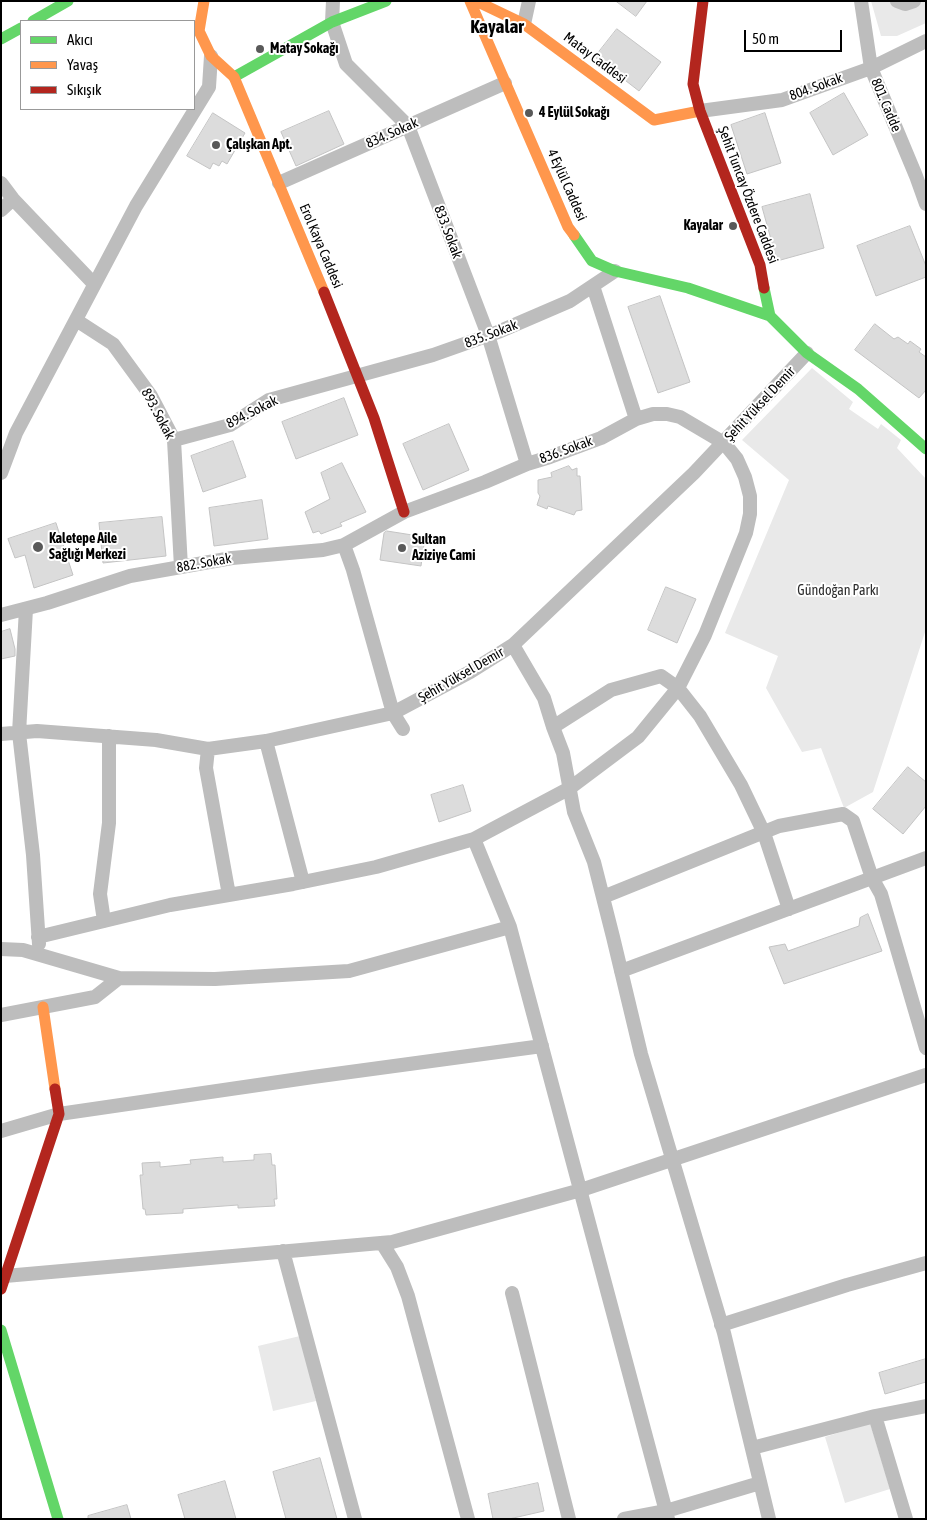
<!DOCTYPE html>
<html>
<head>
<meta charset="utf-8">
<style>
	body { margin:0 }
	#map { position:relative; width:927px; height:1520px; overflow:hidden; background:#fff; font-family:"Asap Condensed",sans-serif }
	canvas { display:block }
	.frame { position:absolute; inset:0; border:2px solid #000; pointer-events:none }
	.legend { position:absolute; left:20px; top:20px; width:175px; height:90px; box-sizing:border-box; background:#fff; border:1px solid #999; margin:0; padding:6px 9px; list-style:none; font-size:15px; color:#000 }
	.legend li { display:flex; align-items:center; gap:10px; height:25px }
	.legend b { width:25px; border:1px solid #999 }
	.scale { position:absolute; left:744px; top:30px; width:98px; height:22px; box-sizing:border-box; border:2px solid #000; border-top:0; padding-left:6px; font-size:15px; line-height:18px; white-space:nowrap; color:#000; -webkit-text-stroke:4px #fff; paint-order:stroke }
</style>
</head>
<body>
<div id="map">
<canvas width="927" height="1520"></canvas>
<div class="frame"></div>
<ul class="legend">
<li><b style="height:6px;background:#63d668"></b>Akıcı</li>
<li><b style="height:6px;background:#ff974d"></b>Yavaş</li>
<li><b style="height:6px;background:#b3261e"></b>Sıkışık</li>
</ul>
<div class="scale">50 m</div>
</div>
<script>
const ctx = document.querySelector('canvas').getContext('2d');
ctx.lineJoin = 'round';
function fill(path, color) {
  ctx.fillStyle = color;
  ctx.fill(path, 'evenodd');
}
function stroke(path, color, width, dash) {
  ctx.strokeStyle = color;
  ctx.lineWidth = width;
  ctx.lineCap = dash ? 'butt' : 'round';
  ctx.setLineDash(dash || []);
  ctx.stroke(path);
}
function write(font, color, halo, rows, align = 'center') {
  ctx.font = font + ' "Asap Condensed",sans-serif';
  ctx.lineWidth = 4;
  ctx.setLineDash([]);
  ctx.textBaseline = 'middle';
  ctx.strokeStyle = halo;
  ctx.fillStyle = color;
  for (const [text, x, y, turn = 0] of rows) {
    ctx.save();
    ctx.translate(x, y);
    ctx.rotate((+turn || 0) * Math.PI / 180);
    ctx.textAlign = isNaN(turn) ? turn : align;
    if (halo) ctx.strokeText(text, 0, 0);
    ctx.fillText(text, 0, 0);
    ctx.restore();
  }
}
fill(new Path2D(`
	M871,1H926V23L897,36H881Z
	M812,368L853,402L849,409L878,429L881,424L901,440L897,448L926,479V629L873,792L844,808L821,748L802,752L766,688L778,656L725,633L789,480L742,440Z
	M300,1336L316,1401L273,1411L258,1346Z
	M870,1423L890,1489L845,1503L825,1437Z`), '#e9e9e9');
const building = new Path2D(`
	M616,1H647L636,16Z
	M617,29L661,62L639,91L595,57Z
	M844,93L868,135L833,155L810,113Z
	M329,111L344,144L296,166L281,132Z
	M213,113L245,133L227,164L222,161L219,166L213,163L210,169L187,156Z
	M765,113L781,163L747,174L731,125Z
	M810,194L824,248L777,261L762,207Z
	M910,226L926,266V277L876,296L857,246Z
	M660,296L690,382L658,393L628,307Z
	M875,324L894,339L898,337L908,344L910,341L921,349L919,352L926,357V390L919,398L855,350Z
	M344,398L358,435L296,459L282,422Z
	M449,424L469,470L423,490L403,444Z
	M233,441L246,477L203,492L191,456Z
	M342,463L366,512L340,523L342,526L321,534L319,531L313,533L305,512L330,499L321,473Z
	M569,466L572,470L577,468V476H580L582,510L576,511L574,515L548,506L547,509L537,505L540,496L538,493V480L552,477L551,473Z
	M262,500L268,539L214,546L209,508Z
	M162,517L166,556L103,563L99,523Z
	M56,523L73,575L34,588L25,555L15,558L8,539Z
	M387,531L425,537L421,566L380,560L384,533Z
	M666,587L696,599L677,643L648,630Z
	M10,629L15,649V656L1,659V632Z
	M908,767L926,782V806L903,834L873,809Z
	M463,785L471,811L439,822L431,795Z
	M868,914L882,951L784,984L769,947L785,944L788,951L859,926L860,918Z
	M271,1154L272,1165H275L277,1199H274L275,1206L238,1208V1205L183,1209V1213L146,1215L145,1209H143L140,1175H143L142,1163L160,1162V1167L191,1164L190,1160L223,1157V1162L254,1160V1155Z
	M926,1359V1382L885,1394L879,1373Z
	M320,1458L337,1519H286L273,1472Z
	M225,1481L236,1519H185L178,1495Z
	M538,1483L544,1511L509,1519H493L488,1494Z
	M127,1505L131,1519H88V1516Z`);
fill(building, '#dcdcdc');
stroke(building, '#c4c4c4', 1);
stroke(new Path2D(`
	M333,1L332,22L346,64L408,126L488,335L527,464
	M861,1L871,68L916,176L926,204
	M897,1L905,4L914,1
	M524,24L529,1
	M700,111L782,100L871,68L926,41
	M1,183L13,199L94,284
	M279,183L505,83
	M1,210L13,199
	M593,286L636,419
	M76,320L113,344L151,396L174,440L181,567
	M174,440L230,425L269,400L433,355L498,332L570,301L615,271
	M1,473L16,433L136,206L209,87L211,56
	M344,545L353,570L393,713L403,729
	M26,609L19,733L33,855L39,944
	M1,615L47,603L130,576L232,558L323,550L344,545L404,512L485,482L527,464L550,457L601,438L636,419L653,414H667L680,417L724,443L737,459L745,477L750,496V514L746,533L705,635L678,688L638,737L570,788L474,839L376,867L293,884L170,905L38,937
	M513,645L544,698L553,727L563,753L574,812L594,862L613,937L641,1054L724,1333L769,1519
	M553,727L611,690L661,676L678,688L700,716L741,785L764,833L789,909
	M1,734L37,731L156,740L208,749L266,741L393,713L470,672L513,645L694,473L807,353
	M266,741L303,882
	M208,749L206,768L229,895
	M474,839L510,927L668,1519
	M603,897L779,826L843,814L853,821L872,878L881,894L926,1048
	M104,921L100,894L109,823V736
	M1,949L23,950L119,978L215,979L349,971L510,927
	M621,971L926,858
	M1,1015L95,997L119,978
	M1,1131L59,1114L313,1077L542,1046
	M382,1243L397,1267L408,1296L468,1519
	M283,1251L355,1519
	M5,1276L392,1242L581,1190L926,1075
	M512,1293L569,1519
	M721,1325L847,1285L926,1263
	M875,1416L906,1519
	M752,1448L875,1416L926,1406
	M624,1519L666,1511L760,1483`), '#bdbdbd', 14);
stroke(new Path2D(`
	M33,21L68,1
	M1,39L21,28
	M234,77L332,22L386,1
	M574,235L592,261L615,271L688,288L770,316
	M764,288L770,316L807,353L858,389L926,449
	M1,1330L58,1519`), '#63d668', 11);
stroke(new Path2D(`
	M204,1L199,31L211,56L234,77L324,292
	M470,1L568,227L574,235
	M476,1L524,24L654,120L700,111
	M43,1007L55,1089`), '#ff974d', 11);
stroke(new Path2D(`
	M703,1L693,84L700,111L760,265L764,288
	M324,292L374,418L404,512
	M1,1289L59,1114L55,1089`), '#b3261e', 11);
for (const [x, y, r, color] of [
	[260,49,5,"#595959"],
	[529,113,5,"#595959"],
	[216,145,5,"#595959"],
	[733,226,5,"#595959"],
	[38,547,6,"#595959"],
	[402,548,5,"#595959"]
]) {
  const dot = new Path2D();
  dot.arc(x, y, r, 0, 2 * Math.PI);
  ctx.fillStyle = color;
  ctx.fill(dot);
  stroke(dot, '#fff', 2);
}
write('bold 14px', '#000', '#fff', [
	["Matay Sokağı",270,49],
	["4 Eylül Sokağı",539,113],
	["Çalışkan Apt.",226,145],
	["Kayalar",723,226,"right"],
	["Kaletepe Aile",49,539],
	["Sağlığı Merkezi",49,555],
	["Sultan",412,540],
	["Aziziye Cami",412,556]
], 'left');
write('14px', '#000', '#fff', [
	["Matay Caddesi",595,58,37],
	["804. Sokak",816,87,-20],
	["801. Cadde",886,105,67],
	["834. Sokak",392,133,-24],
	["4 Eylül Caddesi",567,185,66],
	["Şehit Tuncay Özdere Caddesi",748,195,69],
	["833. Sokak",448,232,69],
	["Erol Kaya Caddesi",321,246,67],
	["835. Sokak",491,334,-21],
	["Şehit Yüksel Demir",760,404,-47],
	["894. Sokak",252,412,-27],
	["893. Sokak",158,414,62],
	["836. Sokak",566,450,-20],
	["882. Sokak",204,563,-10],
	["Şehit Yüksel Demir",461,675,-30]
]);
write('14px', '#2e2e2e', '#fff', [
	["Gündoğan Parkı",838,591]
]);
write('bold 19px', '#000', '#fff', [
	["Kayalar",497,27]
]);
</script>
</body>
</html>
